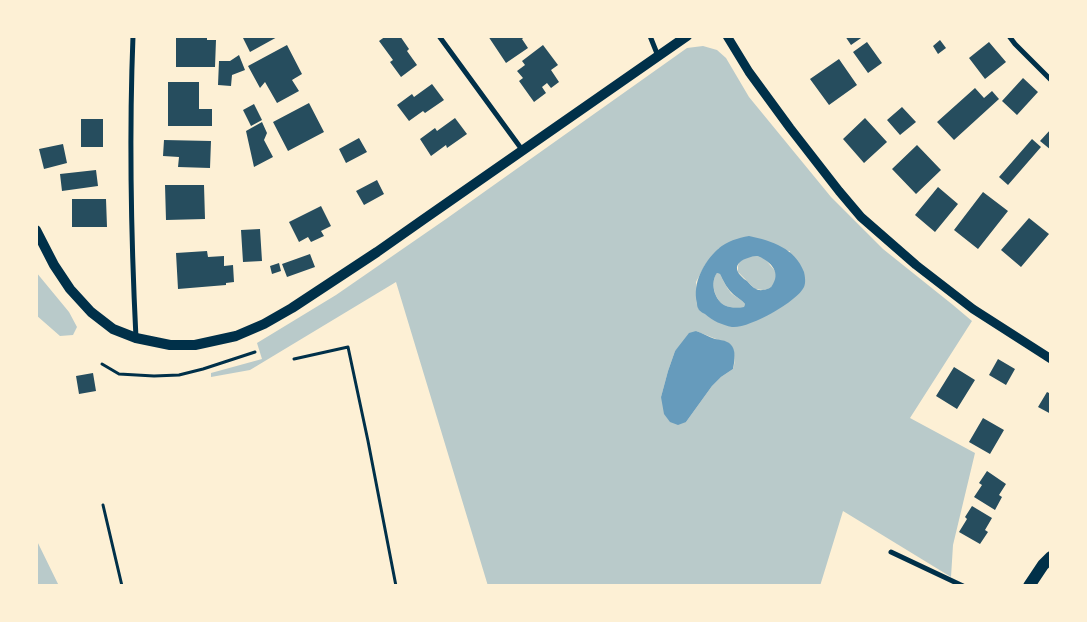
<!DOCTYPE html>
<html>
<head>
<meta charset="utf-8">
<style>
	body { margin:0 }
	#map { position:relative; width:1087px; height:622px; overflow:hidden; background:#fdf0d5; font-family:Helvetica,sans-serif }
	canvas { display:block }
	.frame { position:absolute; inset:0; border:38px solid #fdf0d5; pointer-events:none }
</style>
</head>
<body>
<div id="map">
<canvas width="1087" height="622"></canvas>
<div class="frame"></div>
</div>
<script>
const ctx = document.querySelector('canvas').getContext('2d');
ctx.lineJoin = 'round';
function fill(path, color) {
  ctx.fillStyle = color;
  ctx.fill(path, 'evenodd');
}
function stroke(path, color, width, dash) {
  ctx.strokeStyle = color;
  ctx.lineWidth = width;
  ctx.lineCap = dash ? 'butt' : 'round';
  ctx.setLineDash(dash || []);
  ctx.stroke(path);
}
fill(new Path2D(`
	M703,46L717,50L726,58L749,97L831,197L883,249L953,305L972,321L910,418L975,453L953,545L951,577L843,511L820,586H488L396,282L250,370L211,377V373L262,359L257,343L336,295L446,219L687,48ZM719,248L790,251L772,313L698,309L696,282L705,265ZM696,331L731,345C735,353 736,360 733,369L721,377L712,386L686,422L661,397L668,371L675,351Z
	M757,256L765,259L776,272L777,279L771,288L763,290L755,289L738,272V266L739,262L747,257Z
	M36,272L69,312L77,327L73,335L60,336L36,315Z
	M717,273L720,274C723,280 726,287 731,293C736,297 741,299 745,304L744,307C737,308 730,308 724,305C714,299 710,281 717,273Z
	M36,539L59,586H36Z`), '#b9caca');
fill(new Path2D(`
	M749,236C772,241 795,248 804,272C805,276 806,283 804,287C797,302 748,329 732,327C722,325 713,321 705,314C703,313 701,312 699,310C697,307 697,305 697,303C692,283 704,262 718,249C727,241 738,238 749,236ZM757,256C769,260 781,271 773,284C770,289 772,287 767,289C764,290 759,291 756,289C753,288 750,284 747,281C745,280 743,278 741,276C729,263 747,257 757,256ZM717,273L720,274C723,280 726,287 732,293C736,297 741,299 745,304L744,307C737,308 730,308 724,305C714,299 710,282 717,273Z
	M696,331C702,333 709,337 715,339C719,340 724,340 727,342C737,346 735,360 733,369L721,377L712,386L686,422L678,425L670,422L664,414L661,397L668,371L675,351L689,333Z`), '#669bbc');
fill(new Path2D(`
	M176,36H207V40H216L215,67H176Z
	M242,36H279L250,52Z
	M386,36H400L409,49L407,51L417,65L401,77L390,62L393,60L379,41Z
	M488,36H525L522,39L528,48L506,63Z
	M845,36H864L851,45Z
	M940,40L946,48L938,54L933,46Z
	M867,42L882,63L868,73L853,52Z
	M989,42L1006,62L985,79L969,58Z
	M287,45L302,74L292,80L299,91L277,103L265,82L260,88L248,66Z
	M543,45L558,65L551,70L559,82L551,88L547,83L542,87L546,93L534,102L519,81L523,78L517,71L525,65L522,61Z
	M239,55L245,70L232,75L231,86L218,85L219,61H230Z
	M839,59L857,85L829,105L810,79Z
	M1023,78L1038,92L1017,115L1002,101Z
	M168,82H199V109H212V126H168Z
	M432,84L444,100L425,113L423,111L409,121L397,105L412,94L414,97Z
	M975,88L984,98L992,91L999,99L954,140L937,122Z
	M309,103L324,132L288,151L273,122Z
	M254,104L262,120L251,126L243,110Z
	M902,107L916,122L900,135L887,120Z
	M455,118L467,134L447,148L446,145L431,156L420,139L435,128L437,131Z
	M865,118L887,142L864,163L843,139Z
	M81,119H103V147H81Z
	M262,122L267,133L264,140L273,157L254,167L246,131Z
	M1051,129V150L1040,141Z
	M359,138L367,152L346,163L339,149Z
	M1032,139L1041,147L1008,185L999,177Z
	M164,140L211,141L210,168L178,167L179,157L163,156Z
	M63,144L67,163L44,169L39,149Z
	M917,145L941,170L916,194L892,169Z
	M96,170L98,186L62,191L60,174Z
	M377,180L384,194L364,205L356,191Z
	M165,185H204L205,219L166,220Z
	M938,187L958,204L935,232L915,215Z
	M983,192L1008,211L978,249L954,230Z
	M72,199H106L107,227H72Z
	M321,206L331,226L321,231L324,236L311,242L308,237L299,242L289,222Z
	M1029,218L1049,234L1021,267L1001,250Z
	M260,229L262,261L243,262L241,230Z
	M207,251L208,257L224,256V266L233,265L234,282L226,283V285L178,289L176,253Z
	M310,254L315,267L287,277L282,264Z
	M279,263L281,271L272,274L270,266Z
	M998,359L1015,369L1006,385L989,375Z
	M954,367L975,380L957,409L936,396Z
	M93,373L96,391L79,394L76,376Z
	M1047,392L1051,394V414L1038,407Z
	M983,418L1004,430L990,454L969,442Z
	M987,471L1006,484L999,495L1002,497L995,510L974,497L982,485L979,483Z
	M972,506L992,518L985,530L988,532L980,544L959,532L967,519L965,517Z`), '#264d5e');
stroke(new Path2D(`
	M294,359L348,347L368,441L396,586
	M102,364L119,374L154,376L179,375L203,369L255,352
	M103,505L122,586`), '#003049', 3);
stroke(new Path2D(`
	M133,36C129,137 131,238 136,338
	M439,36L523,151
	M650,36L658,56
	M1009,36L1015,44L1051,80
	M891,552L963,586`), '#003049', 5);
stroke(new Path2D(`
	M727,36L749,72L790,128L839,191L861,217L916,265L973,309L1051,359`), '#003049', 9);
stroke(new Path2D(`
	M36,230L54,265L70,289L91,312L113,329L136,338L170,345H195L236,336L264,324L292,308L377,252L424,219L687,36`), '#003049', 10);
stroke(new Path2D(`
	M1029,586L1043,565L1051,557`), '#003049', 12);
</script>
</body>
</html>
